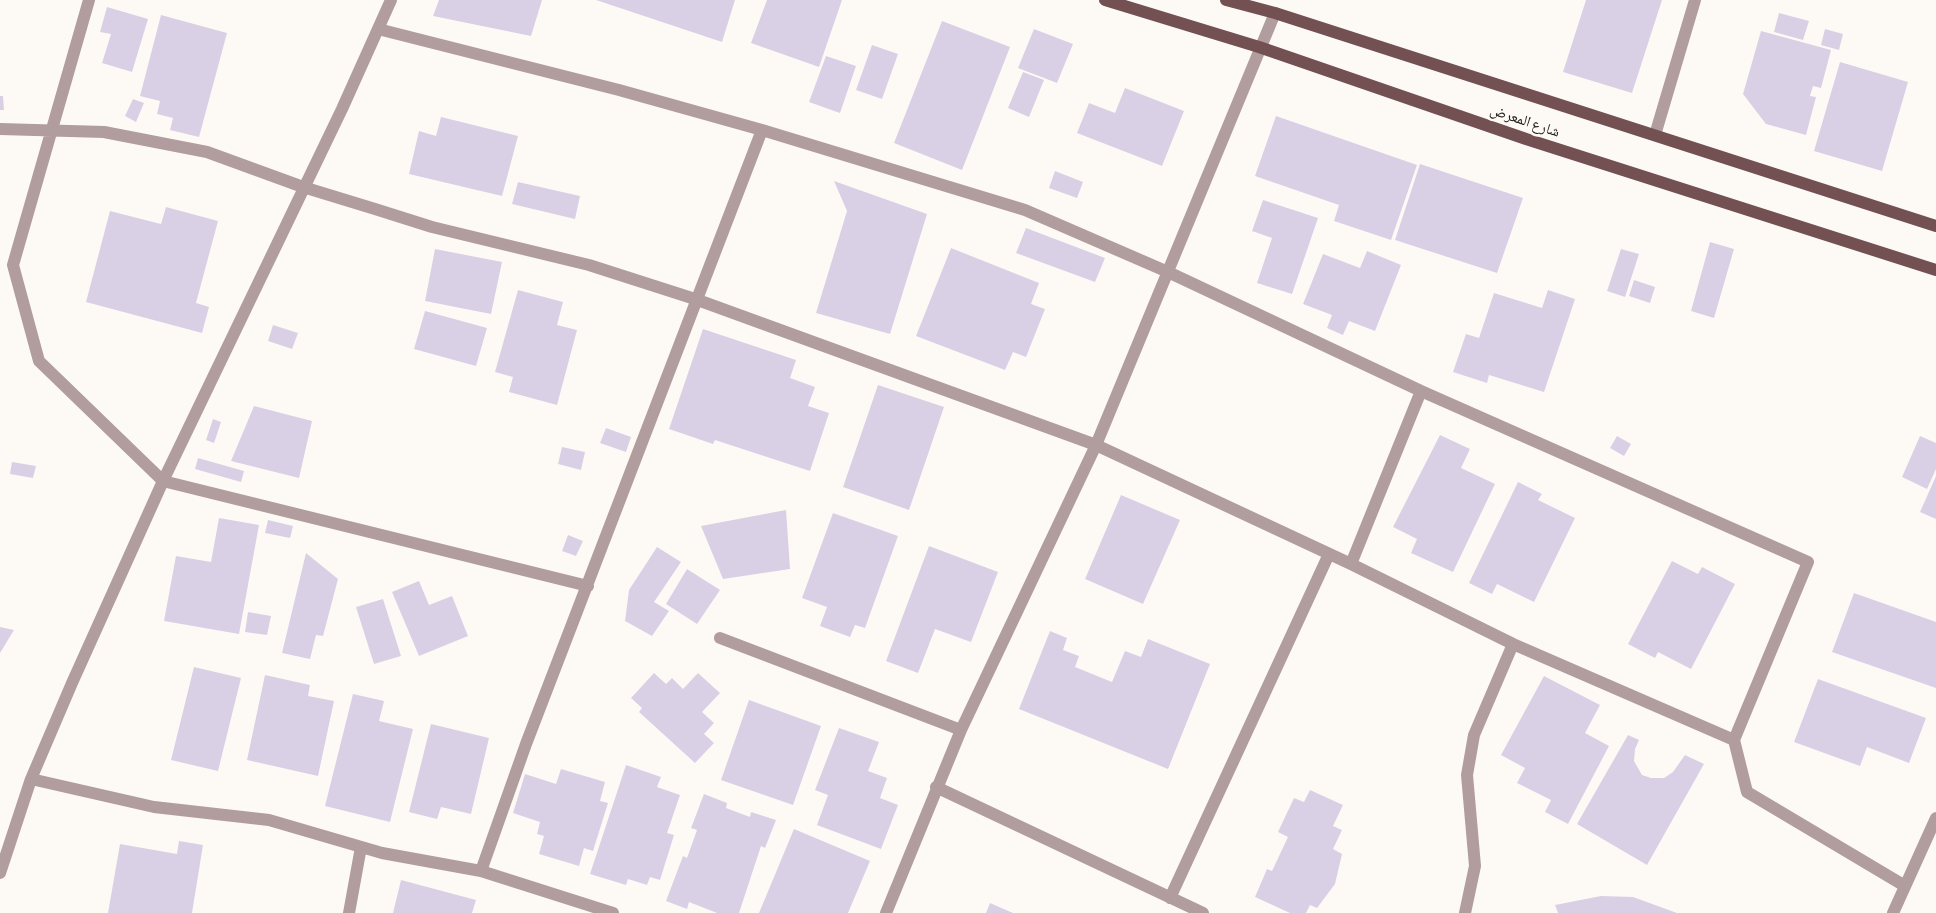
<!DOCTYPE html>
<html>
<head>
<meta charset="utf-8">
<style>
	body { margin:0 }
	canvas { display:block; background:#fdfaf6 }
</style>
</head>
<body>
<canvas width="1936" height="913"></canvas>
<script>
const ctx = document.querySelector('canvas').getContext('2d');
ctx.lineJoin = 'round';
function fill(path, color) {
  ctx.fillStyle = color;
  ctx.fill(path, 'evenodd');
}
function stroke(path, color, width, dash) {
  ctx.strokeStyle = color;
  ctx.lineWidth = width;
  ctx.lineCap = dash ? 'butt' : 'round';
  ctx.setLineDash(dash || []);
  ctx.stroke(path);
}
function write(font, color, halo, rows, align = 'center') {
  ctx.font = font + ' "Alegreya Sans","Noto Naskh Arabic",sans-serif';
  ctx.lineWidth = 5;
  ctx.setLineDash([]);
  ctx.textBaseline = 'middle';
  ctx.strokeStyle = halo;
  ctx.fillStyle = color;
  for (const [text, x, y, turn = 0] of rows) {
    ctx.save();
    ctx.translate(x, y);
    ctx.rotate((+turn || 0) * Math.PI / 180);
    ctx.textAlign = isNaN(turn) ? turn : align;
    if (halo) ctx.strokeText(text, 0, 0);
    ctx.fillText(text, 0, 0);
    ctx.restore();
  }
}
fill(new Path2D(`
	M439,0H542L531,36L433,16Z
	M596,0H735L722,42Z
	M767,0H842L819,67L751,43Z
	M1586,0H1662L1632,93L1563,72Z
	M107,7L148,19L132,72L102,63L111,34L100,32Z
	M1779,13L1809,21L1803,40L1774,32Z
	M161,15L227,33L199,137L170,130L173,118L157,114L160,101L140,96Z
	M942,21L1010,47L962,170L894,143Z
	M1034,29L1073,44L1057,83L1018,68Z
	M1825,29L1843,34L1839,50L1821,45Z
	M1761,31L1831,50L1821,88L1813,86L1810,96L1816,97L1806,135L1766,124L1743,94Z
	M872,45L898,54L882,99L856,90Z
	M826,56L856,66L840,113L809,102Z
	M1840,62L1908,82L1882,171L1814,151Z
	M1023,72L1044,80L1029,117L1008,108Z
	M1125,88L1184,111L1162,166L1077,133L1089,103L1115,113Z
	M0,96H3L4,110H0Z
	M133,99L144,103L136,122L125,116Z
	M1276,116L1417,165L1391,240L1334,221L1339,205L1255,176Z
	M441,117L518,136L502,196L409,174L419,131L436,136Z
	M1420,164L1523,198L1497,273L1395,240Z
	M1055,171L1083,182L1077,198L1049,188Z
	M834,181L927,214L890,334L816,313L847,211Z
	M518,182L580,196L575,219L512,204Z
	M1263,200L1318,218L1292,294L1257,283L1272,238L1252,231Z
	M166,207L218,221L196,303L209,307L202,333L86,302L110,211L161,224Z
	M1026,228L1105,258L1095,282L1016,253Z
	M1710,242L1734,249L1714,318L1691,311Z
	M951,248L1039,283L1031,304L1045,309L1026,357L1013,352L1005,370L916,336Z
	M435,249L502,262L491,314L425,301Z
	M1621,249L1639,254L1625,297L1607,291Z
	M1367,251L1401,265L1375,331L1349,321L1343,335L1327,328L1332,315L1303,304L1323,254L1360,268Z
	M1634,280L1655,287L1650,303L1629,296Z
	M518,290L563,302L557,325L577,330L557,405L509,392L513,377L495,372Z
	M1548,290L1575,299L1544,392L1489,375L1487,383L1453,372L1466,334L1479,338L1494,293L1542,308Z
	M425,311L487,328L476,366L414,349Z
	M273,325L298,333L292,349L268,341Z
	M703,329L796,360L790,378L815,387L808,406L829,413L810,471L715,440L713,444L669,429Z
	M878,385L944,407L909,510L843,487Z
	M254,406L312,421L299,478L231,461Z
	M213,419L221,422L214,443L206,440Z
	M606,428L631,437L626,452L600,443Z
	M1440,435L1470,449L1461,468L1495,484L1453,572L1411,553L1417,539L1393,527Z
	M1617,436L1631,444L1624,456L1610,448Z
	M1920,436L1936,443V469L1927,489L1902,477Z
	M562,447L585,452L581,470L558,464Z
	M198,458L244,471L241,482L195,469Z
	M12,462L36,466L33,478L10,474Z
	M1936,476V519L1920,512Z
	M1518,482L1542,494L1538,500L1575,518L1534,602L1497,584L1492,594L1469,583Z
	M1121,495L1180,520L1143,604L1085,579Z
	M786,510L790,569L723,579L701,526Z
	M833,513L898,536L865,628L855,625L850,637L820,626L827,607L802,598Z
	M219,518L259,525L239,634L164,621L176,556L211,562Z
	M268,520L293,526L290,538L265,533Z
	M568,535L583,541L576,556L562,551Z
	M929,546L998,572L971,642L935,629L918,673L886,661Z
	M657,547L681,562L654,602L669,611L652,636L625,621L629,590Z
	M306,553L338,579L323,636L316,635L310,659L282,653Z
	M1672,561L1698,574L1702,567L1735,584L1691,669L1658,652L1655,658L1628,644Z
	M687,569L720,590L697,624L666,604Z
	M419,581L429,605L452,596L468,636L419,656L392,592Z
	M1854,593L1936,622V688L1832,652Z
	M383,599L401,656L374,664L356,607Z
	M248,612L271,616L267,635L245,632Z
	M0,627L14,630L0,653Z
	M1050,631L1067,638L1063,650L1079,656L1075,667L1112,682L1125,651L1141,657L1148,639L1210,664L1168,769L1019,709Z
	M194,667L241,678L218,771L171,760Z
	M654,673L666,684L672,678L683,689L698,673L720,693L702,712L714,723L704,734L714,743L695,763L639,712L642,708L631,698Z
	M265,675L310,685L308,696L334,701L318,776L247,760Z
	M1544,676L1600,705L1585,733L1609,746L1568,824L1545,812L1551,800L1517,783L1525,768L1501,755Z
	M1818,679L1926,718L1909,763L1867,747L1860,766L1794,742Z
	M353,694L384,701L379,721L413,729L390,822L325,806Z
	M749,700L821,726L793,805L721,780Z
	M431,724L489,738L471,814L441,807L437,819L409,812Z
	M839,728L879,742L868,771L887,778L880,798L898,805L881,849L817,825L828,795L815,790Z
	M1628,735L1639,740L1635,749L1634,761L1642,775L1651,778H1664L1673,772L1685,755L1704,764L1647,865L1577,824Z
	M626,765L661,777L657,787L680,795L667,833L674,835L660,880L650,877L647,885L628,879L626,885L590,874Z
	M561,769L605,782L600,801L608,803L593,851L584,848L579,866L539,854L544,836L537,834L540,822L513,813L525,774L556,784Z
	M1310,790L1343,805L1333,826L1342,830L1333,849L1342,854L1335,884L1317,908L1310,905L1306,913H1290L1255,897L1267,869L1272,871L1288,837L1278,832L1294,798L1304,802Z
	M704,794L727,803L726,808L750,817L751,812L776,820L765,848L761,846L739,913H717L689,902L687,909L666,901L683,856L687,858L697,830L691,828Z
	M794,829L870,861L848,913H759Z
	M179,841L203,845L192,913H108L120,844L177,854Z
	M401,880L476,900L472,913H393Z
	M1601,896L1633,897L1677,913H1558L1555,905Z
	M990,903L1013,913H986Z`), '#dad0e6');
stroke(new Path2D(`
	M89,0L13,265L39,361L163,481L588,586
	M378,29L619,90L762,130L1025,210L1168,272L1421,391L1808,562L1734,740
	M0,129L104,132L207,152L303,187L375,209L432,227L589,265L695,299L1096,445L1351,564L1513,644L1734,740L1747,792L1905,886
	M1655,135L1695,0
	M1351,564L1421,391
	M720,638L961,730
	M31,779L154,807L269,820L382,853L481,871L613,913
	M936,787L1203,913
	M481,871L526,744L762,130
	M0,873L31,779L72,683L163,481L342,109L391,0
	M1170,898L1329,554
	M349,913L361,847
	M886,913L961,730L1096,445L1275,13
	M1465,913L1475,866L1467,775L1474,735L1513,644
	M1893,913L1936,818`), '#b29d9e', 12);
stroke(new Path2D(`
	M1105,0L1259,47L1526,139L1936,270
	M1226,0L1275,13L1936,226`), '#735153', 12);
write('15px', '#252018', '#fdfaf6', [
	["شارع المعرض",1525,121,19]
]);
</script>
</body>
</html>
